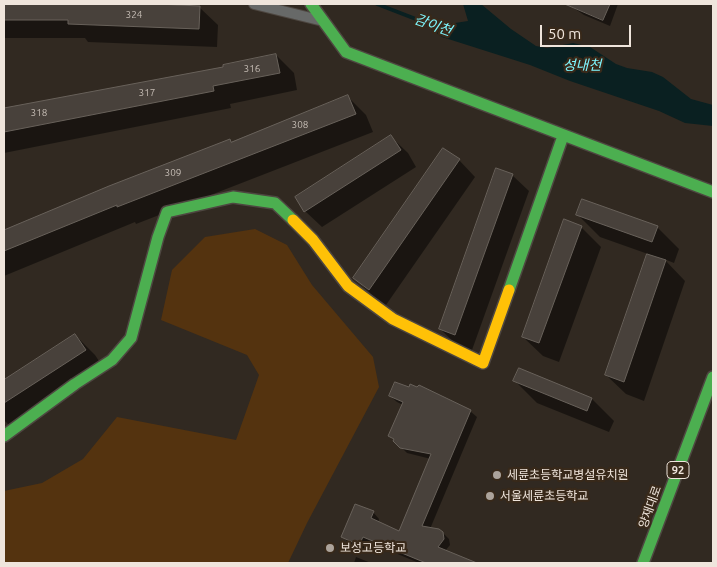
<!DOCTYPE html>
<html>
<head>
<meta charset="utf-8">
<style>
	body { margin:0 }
	#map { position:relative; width:717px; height:567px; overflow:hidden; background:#312921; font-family:Ubuntu,sans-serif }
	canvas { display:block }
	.frame { position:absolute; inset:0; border:5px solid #efe5dc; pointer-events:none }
	.scale { position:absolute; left:540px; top:25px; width:91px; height:22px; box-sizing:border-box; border:2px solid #efe5dc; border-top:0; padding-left:6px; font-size:15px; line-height:18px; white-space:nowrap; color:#efe5dc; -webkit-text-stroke:4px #38291a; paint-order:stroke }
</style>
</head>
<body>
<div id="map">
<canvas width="717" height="567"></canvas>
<div class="frame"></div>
<div class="scale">50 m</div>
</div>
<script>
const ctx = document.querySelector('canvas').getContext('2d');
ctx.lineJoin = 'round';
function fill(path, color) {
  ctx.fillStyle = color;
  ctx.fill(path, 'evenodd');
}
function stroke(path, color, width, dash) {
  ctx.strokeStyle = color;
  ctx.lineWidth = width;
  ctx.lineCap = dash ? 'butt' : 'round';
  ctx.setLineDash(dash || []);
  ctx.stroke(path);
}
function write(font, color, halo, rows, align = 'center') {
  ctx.font = font + ' Ubuntu,"Noto Sans KR",sans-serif';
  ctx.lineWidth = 4.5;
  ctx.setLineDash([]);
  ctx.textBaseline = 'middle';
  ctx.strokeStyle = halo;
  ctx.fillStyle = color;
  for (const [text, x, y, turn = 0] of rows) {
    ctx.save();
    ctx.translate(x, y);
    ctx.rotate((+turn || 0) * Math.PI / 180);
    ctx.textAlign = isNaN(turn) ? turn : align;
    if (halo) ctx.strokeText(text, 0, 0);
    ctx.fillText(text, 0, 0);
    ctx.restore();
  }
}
fill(new Path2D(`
	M255,229L287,245L312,285L373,357L379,387L307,523L288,563H4V491L42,483L83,459L117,417L236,440L259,375L247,355L161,320L172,270L205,237Z`), '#54330f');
fill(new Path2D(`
	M463,4H481L511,29L536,46L547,48L573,43L590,47L616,64L627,68L652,72L663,77L691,99L713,105V126L685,123L659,111L570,81L530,65L442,37L418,20L442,25L468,21Z`), '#0a2021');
fill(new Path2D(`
	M4,4H133L199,7L218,25L217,47L88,42L85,38H4Z
	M568,4H618L610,26L584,15Z
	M276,55L294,73L297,90L230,104L231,108L4,153V110L225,68Z
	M348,97L366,115L373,132L136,224L135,222L4,276V231L110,187L231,143Z
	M391,137L408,153L416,167L322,227L305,211Z
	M459,160L475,177L386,305L371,294L355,278Z
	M512,175L529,191L472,350L457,345L440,329Z
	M578,215L657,227L679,249L674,263L664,259L685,281L644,401L626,394L606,375L648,254L600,237Z
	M581,227L601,247L559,362L543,356L523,337Z
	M75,335L95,355L105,370L13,429L4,420V381Z
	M519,370L592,399L614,421L609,432L537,403L515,381Z
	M390,396L470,411L477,417L430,529L443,533L449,539L450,545L445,551L466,560L469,563H419L369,542L366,550L349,543L343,537L373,512L379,519L378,523L400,532L431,459L407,453L390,436L403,405L397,402Z
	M356,557L371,563H354Z`), '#0007');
stroke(new Path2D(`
	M377,4L421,21`), '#0a2021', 4);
const building = new Path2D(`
	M4,4H157L200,6L199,29L68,24V20H4Z
	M565,4H610L603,20Z
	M276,54L280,73L213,86L214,91L4,132V108L223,67V65Z
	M348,95L356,114L117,207V205L4,251V230L109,186L230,139L231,142Z
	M391,135L401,150L304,212L295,197Z
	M443,148L460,159L369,290L353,278Z
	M496,168L513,174L455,335L439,329Z
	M582,199L658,226L652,242L576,215Z
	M564,219L582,226L539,343L522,337Z
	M647,254L666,260L624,382L605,375Z
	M75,334L86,350L4,403V380Z
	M519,368L592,398L587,411L513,381Z
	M395,382L409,387L410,384L417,387L419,385L471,410L422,526L439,529L443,532L444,539L438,547L477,563H426L363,537L359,545L341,537L355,504L374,511L371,518L399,531L431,454L400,448L393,441L394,439L388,436L403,402L389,396Z`);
fill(building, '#48413b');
stroke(building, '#68615a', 1);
const street = new Path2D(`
	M254,4L323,21`);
const fast = new Path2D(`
	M311,4L346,52L713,192
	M509,290L563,136
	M4,436L75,384L112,360L131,338L158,237L167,212L233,197L275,203L293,220
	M643,563L713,377`);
const slow = new Path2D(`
	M293,220L313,240L348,286L393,319L483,363L509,290`);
stroke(street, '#4e4741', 12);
stroke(fast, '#4e4741', 14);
stroke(slow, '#4e4741', 14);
stroke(street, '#676968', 10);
stroke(fast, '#4caf50', 11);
stroke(slow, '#ffc107', 11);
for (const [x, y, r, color] of [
	[497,475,5,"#aca39b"],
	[490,496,5,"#aca39b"],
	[330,548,5,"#aca39b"]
]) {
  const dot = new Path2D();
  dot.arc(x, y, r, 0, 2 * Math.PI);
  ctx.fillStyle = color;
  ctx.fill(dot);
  stroke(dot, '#38291a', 2);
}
write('10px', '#c5bcb4', null, [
	["324",134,15],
	["316",252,69],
	["317",147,93],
	["318",39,113],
	["308",300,125],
	["309",173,173]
]);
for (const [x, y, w] of [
	[678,470,22]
]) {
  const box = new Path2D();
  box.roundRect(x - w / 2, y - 8.5, w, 17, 4);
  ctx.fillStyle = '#38291a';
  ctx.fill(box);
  stroke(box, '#efe5dc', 1);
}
write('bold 11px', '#efe5dc', null, [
	["92",678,470]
]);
write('12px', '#efe5dc', '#38291a', [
	["세륜초등학교병설유치원",507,475],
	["서울세륜초등학교",500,496],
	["보성고등학교",340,548]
], 'left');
write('12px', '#efe5dc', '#38291a', [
	["양재대로",650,507,-70]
]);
write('italic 14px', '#7ef6fe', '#38291a', [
	["감이천",433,25,20],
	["성내천",582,65]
]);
</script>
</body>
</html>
